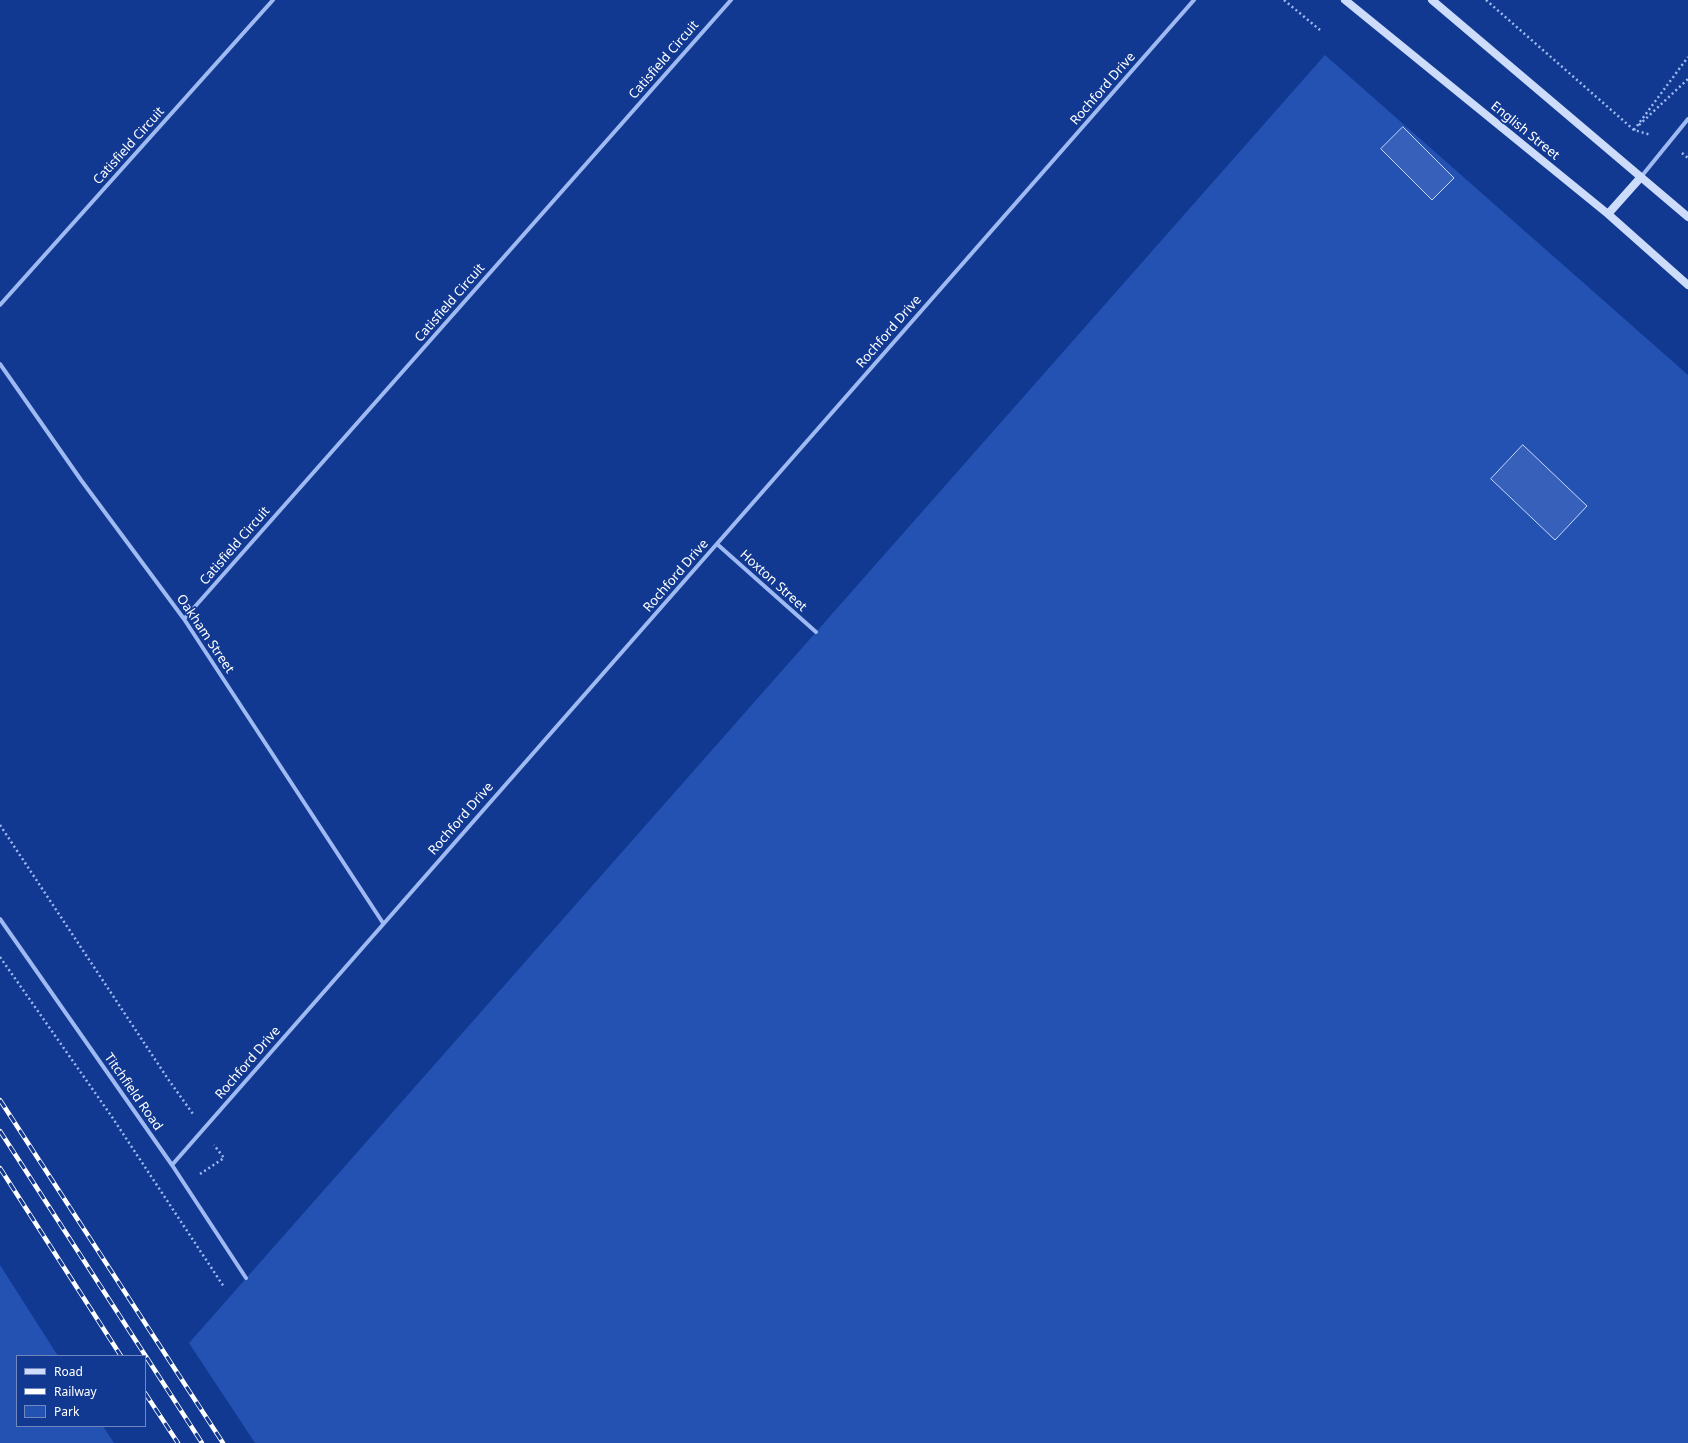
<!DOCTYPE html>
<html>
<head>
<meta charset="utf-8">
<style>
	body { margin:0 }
	#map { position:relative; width:1688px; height:1443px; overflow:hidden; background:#123992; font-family:"Noto Sans",sans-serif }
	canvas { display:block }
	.legend { position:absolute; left:16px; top:1355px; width:130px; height:72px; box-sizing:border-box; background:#123992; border:1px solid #7188be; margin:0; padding:5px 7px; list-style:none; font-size:12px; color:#fff }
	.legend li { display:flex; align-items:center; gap:8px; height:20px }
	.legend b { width:20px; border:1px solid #7188be }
</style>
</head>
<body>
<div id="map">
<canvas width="1688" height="1443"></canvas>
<ul class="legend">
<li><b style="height:5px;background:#cedcfc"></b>Road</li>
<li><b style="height:5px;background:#fff"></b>Railway</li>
<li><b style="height:11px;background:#2452b2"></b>Park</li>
</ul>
</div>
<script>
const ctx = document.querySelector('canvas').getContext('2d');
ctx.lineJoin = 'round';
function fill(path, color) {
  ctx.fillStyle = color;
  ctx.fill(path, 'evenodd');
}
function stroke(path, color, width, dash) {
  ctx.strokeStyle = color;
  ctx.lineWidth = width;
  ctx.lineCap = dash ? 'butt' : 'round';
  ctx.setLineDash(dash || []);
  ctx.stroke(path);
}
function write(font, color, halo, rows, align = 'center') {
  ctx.font = font + ' "Noto Sans",sans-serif';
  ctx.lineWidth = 3.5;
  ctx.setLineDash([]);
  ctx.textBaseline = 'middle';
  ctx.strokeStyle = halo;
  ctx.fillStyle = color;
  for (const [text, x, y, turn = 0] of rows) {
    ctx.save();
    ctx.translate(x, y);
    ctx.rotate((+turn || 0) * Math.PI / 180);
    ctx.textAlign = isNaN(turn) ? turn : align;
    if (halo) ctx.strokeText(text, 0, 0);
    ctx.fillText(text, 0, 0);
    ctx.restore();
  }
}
fill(new Path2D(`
	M1325,55L1688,375V1443H255L189,1343Z
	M0,1265L58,1356H17V1426H103L114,1443H0Z`), '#2452b2');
const building = new Path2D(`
	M1403,127L1454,178L1432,200L1381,149Z
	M1523,445L1587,506L1555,540L1491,479Z`);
fill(building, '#3660ba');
stroke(building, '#c7d8fd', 1);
stroke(new Path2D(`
	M1284,0L1320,30
	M1486,0L1634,130L1651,135
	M1639,125L1688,79
	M1634,130L1688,57
	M1682,153L1688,158
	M0,825L168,1079L193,1114
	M0,957L112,1117L224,1287
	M200,1174L224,1158L214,1145`), '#9fbaf2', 2.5, [2, 3]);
stroke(new Path2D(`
	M1641,177L1688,119
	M0,305L273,0
	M0,364L81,480L184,619L383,923
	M717,544L816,632
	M184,619L731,0
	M0,919L172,1165L246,1278
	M172,1165L1194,0`), '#9fbaf2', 4);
stroke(new Path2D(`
	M1345,0L1608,214L1688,285
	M1432,0L1688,217
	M1608,214L1641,177`), '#cedcfc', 8);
const rail = new Path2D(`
	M0,1100L223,1443
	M0,1131L202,1443
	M0,1168L121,1356
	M145,1393L178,1443`);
stroke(rail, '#fff', 4.5);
stroke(rail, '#123992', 3, [9]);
write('13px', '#fff', '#123992', [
	["Catisfield Circuit",664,60,-49],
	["Rochford Drive",1103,89,-49],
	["English Street",1525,131,39],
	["Catisfield Circuit",129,146,-48],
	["Catisfield Circuit",450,303,-49],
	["Rochford Drive",889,332,-49],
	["Catisfield Circuit",235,546,-49],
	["Rochford Drive",676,576,-49],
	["Hoxton Street",773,581,42],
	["Oakham Street",205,634,56],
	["Rochford Drive",461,819,-49],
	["Rochford Drive",248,1063,-49],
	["Titchfield Road",133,1092,55]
]);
</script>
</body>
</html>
